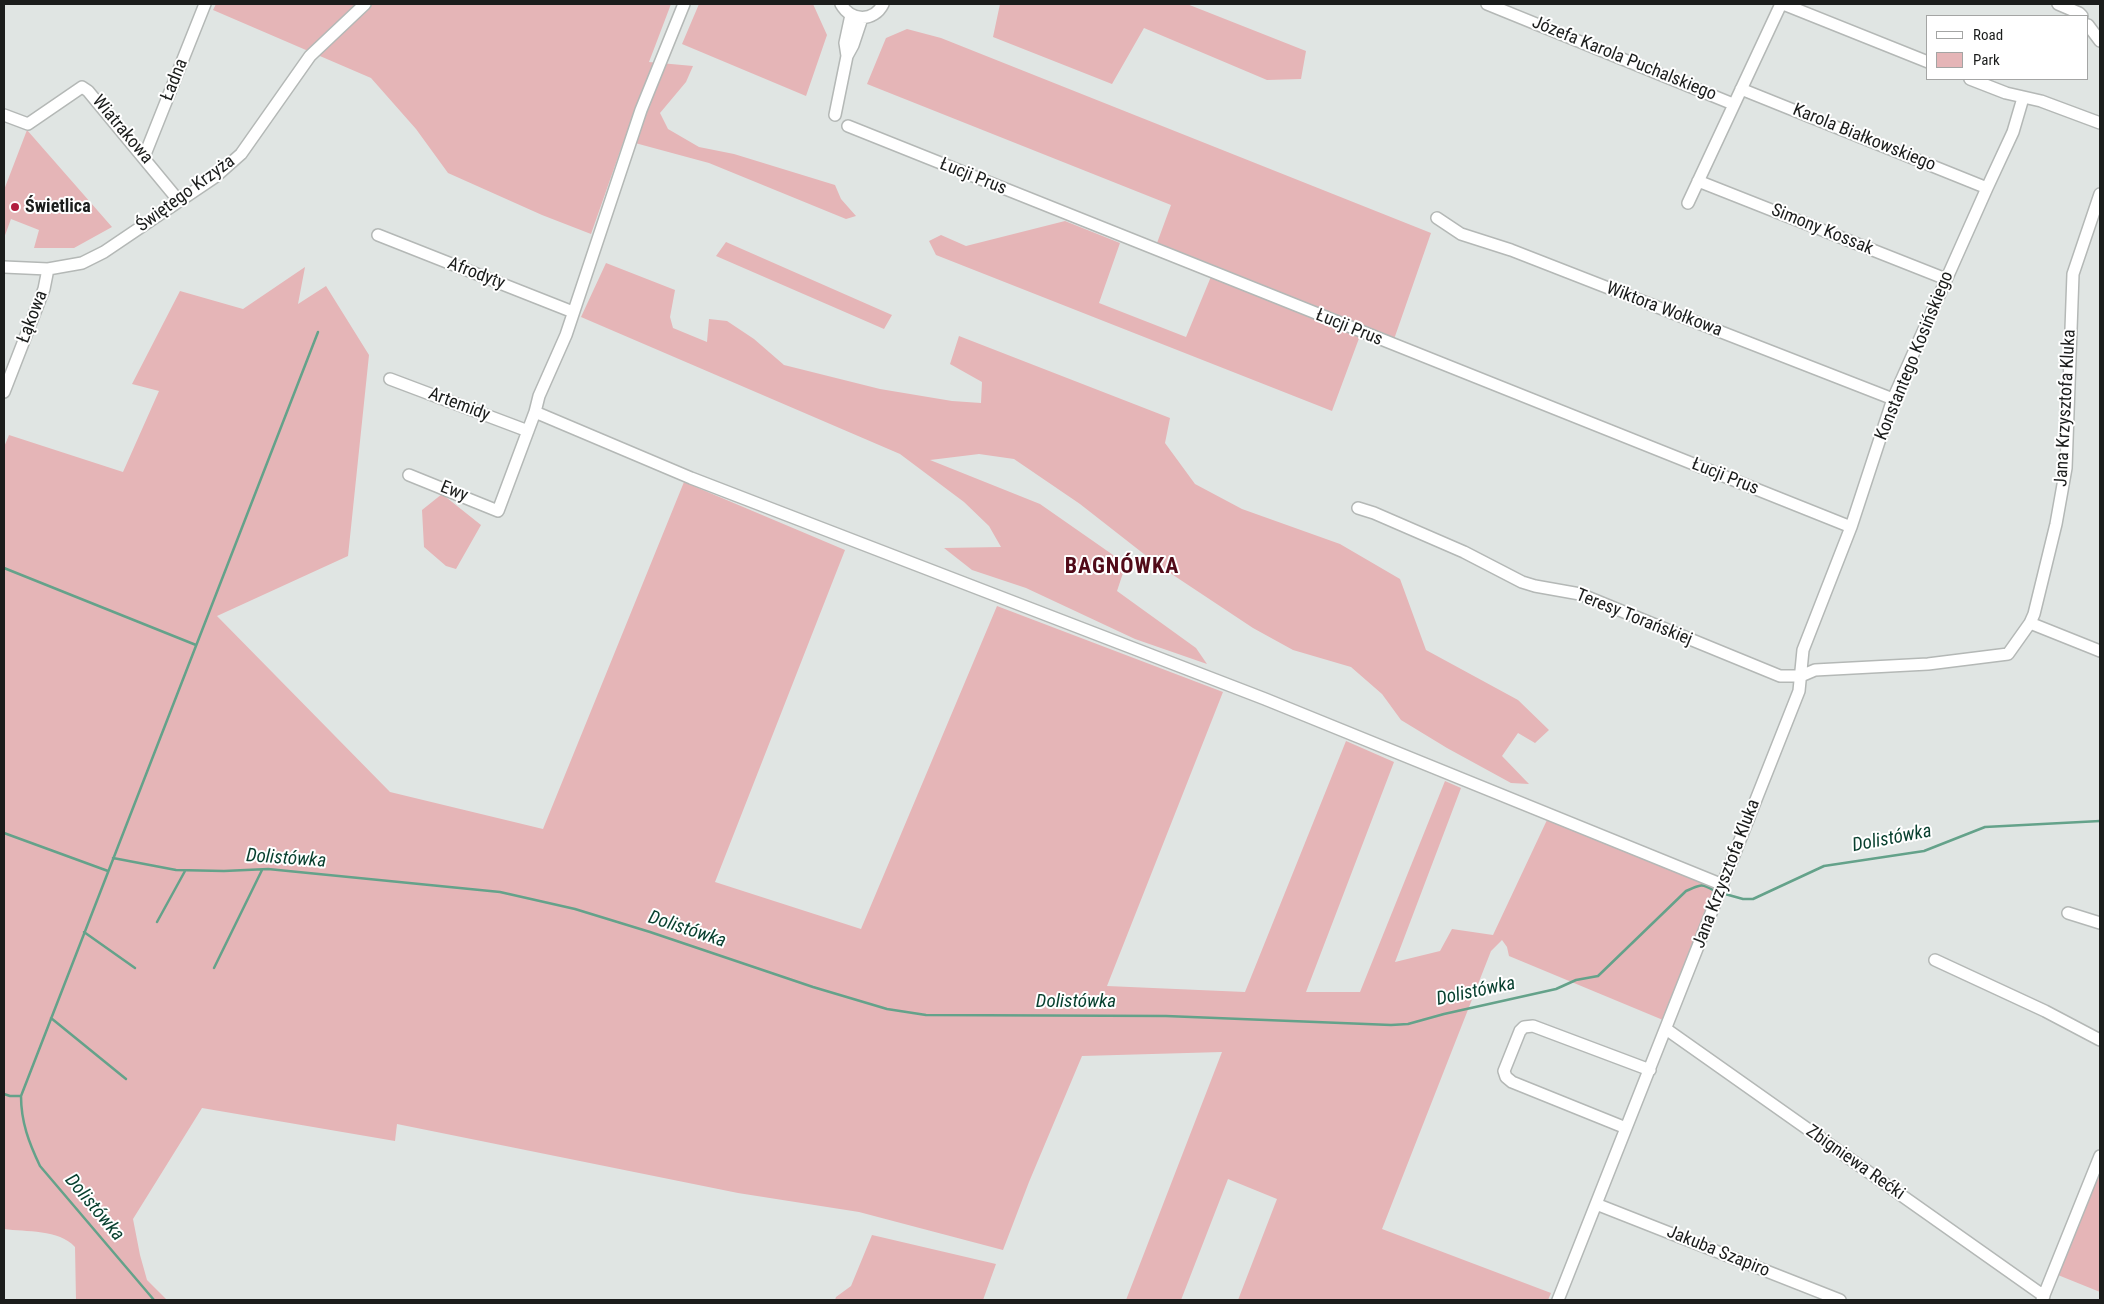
<!DOCTYPE html>
<html>
<head>
<meta charset="utf-8">
<style>
	body { margin:0 }
	#map { position:relative; width:2104px; height:1304px; overflow:hidden; background:#e0e5e3; font-family:"Roboto Condensed",sans-serif }
	canvas { display:block }
	.frame { position:absolute; inset:0; border:5px solid #1b1d1c; pointer-events:none }
	.legend { position:absolute; left:1926px; top:15px; width:162px; height:65px; box-sizing:border-box; background:#fff; border:1px solid #a4a5a4; margin:0; padding:6px 9px; list-style:none; font-size:15px; color:#1b1d1c }
	.legend li { display:flex; align-items:center; gap:10px; height:25px }
	.legend b { width:25px; border:1px solid #a4a5a4 }
</style>
</head>
<body>
<div id="map">
<canvas width="2104" height="1304"></canvas>
<div class="frame"></div>
<ul class="legend">
<li><b style="height:6px;background:#fff"></b>Road</li>
<li><b style="height:14px;background:#e5b5b7"></b>Park</li>
</ul>
</div>
<script>
const ctx = document.querySelector('canvas').getContext('2d');
ctx.lineJoin = 'round';
function fill(path, color) {
  ctx.fillStyle = color;
  ctx.fill(path, 'evenodd');
}
function stroke(path, color, width, dash) {
  ctx.strokeStyle = color;
  ctx.lineWidth = width;
  ctx.lineCap = dash ? 'butt' : 'round';
  ctx.setLineDash(dash || []);
  ctx.stroke(path);
}
function write(font, color, halo, rows, align = 'center') {
  ctx.font = font + ' "Roboto Condensed",sans-serif';
  ctx.lineWidth = 4;
  ctx.setLineDash([]);
  ctx.textBaseline = 'middle';
  ctx.strokeStyle = halo;
  ctx.fillStyle = color;
  for (const [text, x, y, turn = 0] of rows) {
    ctx.save();
    ctx.translate(x, y);
    ctx.rotate((+turn || 0) * Math.PI / 180);
    ctx.textAlign = isNaN(turn) ? turn : align;
    if (halo) ctx.strokeText(text, 0, 0);
    ctx.fillText(text, 0, 0);
    ctx.restore();
  }
}
fill(new Path2D(`
	M216,4H671L649,62L693,66L686,82L660,113L668,129L699,147L734,154L835,185L841,199L856,216L846,219L709,163L624,140L591,234L542,215L448,173L416,129L371,78L213,10Z
	M699,4H813L827,35L806,96L682,44Z
	M1000,4H1187L1306,51L1301,79L1267,80L1144,28L1112,84L993,37Z
	M907,29L941,38L1431,233L1392,345L1361,333L1332,411L936,255L929,241L941,235L966,246L1065,221L1120,243L1099,303L1186,337L1215,267L1157,243L1171,205L867,84L886,38Z
	M27,130L112,227L74,248H34L39,230L11,219L4,238V190Z
	M726,242L892,315L884,329L716,256Z
	M606,263L675,290L670,317L673,328L707,342L709,319L727,321L754,339L784,365L880,389L952,401L981,403L982,382L950,364L959,336L1170,418L1165,443L1195,484L1242,509L1340,544L1400,579L1426,650L1518,700L1549,730L1535,743L1518,733L1502,756L1529,784L1511,783L1447,748L1401,720L1382,694L1351,667L1293,650L1253,628L1158,565L1080,504L1014,459L979,454L930,460L1040,504L1126,564L1117,591L1196,648L1207,664L1135,639L1026,588L972,570L944,548L1001,547L989,526L964,502L900,454L581,317Z
	M305,267L298,304L326,286L369,355L348,556L217,616L390,792L543,829L684,482L845,550L715,882L861,929L997,606L1223,692L1107,986L1245,992L1346,741L1394,762L1306,992H1360L1445,781L1461,788L1395,962L1440,951L1452,929L1493,935L1547,820L1717,884L1663,1020L1509,956L1507,947L1502,940L1491,951L1382,1229L1551,1293L1548,1300H1238L1277,1199L1228,1179L1181,1300H1126L1222,1052L1082,1056L1029,1182L1003,1250L859,1212L738,1193L397,1124L395,1141L202,1108L133,1219L140,1255L147,1280L167,1300H76L75,1247C59,1229 26,1232 4,1229V447L9,435L123,472L159,391L132,384L180,291L243,309Z
	M442,494L481,525L456,569L446,566L424,547L422,510Z
	M2100,1156V1292L2053,1273Z
	M872,1235L996,1264L983,1300H835L836,1297L851,1286Z`), '#e5b5b7');
stroke(new Path2D(`
	M4,568L196,645
	M4,833L108,871
	M113,858L176,870L224,871L268,869L500,892L575,909L650,932L813,987L887,1009L926,1015L1166,1016L1391,1025L1408,1024L1444,1014L1556,989L1576,980L1598,976L1686,891C1699,886 1700,882 1713,890
	M1725,894L1743,899H1753L1824,866L1924,851L1985,827L2100,821
	M157,922L185,871
	M84,932L135,968
	M214,968L262,870
	M51,1018L126,1079
	M4,1094L10,1096H21
	M154,1300L40,1166C29,1143 21,1122 21,1096L318,332`), '#64a28a', 2.5);
const minor = new Path2D(`
	M684,4L641,110L566,335L539,396L535,412L691,478L1265,699L1723,885
	M841,4C851,22 874,22 883,4
	M1487,4L1733,104
	M1783,4L1928,62
	M2058,4L2079,13L2082,16
	M2088,25L2100,41
	M847,56L845,43L851,15
	M1970,79L2006,93L2041,101L2100,123
	M1741,89L1987,188
	M4,115L28,124L82,87L88,91L179,201
	M835,115L847,56L853,45L862,18
	M848,126L1851,527
	M144,157L205,4
	M1698,181L1946,279
	M1688,203L1781,4
	M1437,218L1461,234L1511,250L1893,399
	M378,235L573,312
	M4,267L48,269L82,263L104,252L215,177L241,154L310,56L365,4
	M390,379L528,431
	M4,392L44,289L48,269
	M409,475L498,511L535,412
	M1358,508L1374,513L1464,552L1522,582L1535,586L1580,594L1780,676H1801L1815,670L1928,664L2008,654L2030,623L2034,614L2056,524L2066,468L2073,274L2100,194
	M2030,623L2100,651
	M2068,913L2100,923
	M1935,960L2045,1011L2100,1040
	M1666,1029L2044,1296
	M1626,1128L1512,1082L1506,1077L1504,1071L1520,1031L1524,1027L1533,1026L1650,1070
	M1596,1204L1840,1300
	M1558,1300L1799,691L1803,650L1851,527L1893,399L1987,188L2013,132L2023,98
	M2042,1300L2100,1156`);
stroke(minor, '#b4b8b6', 14);
stroke(minor, '#fff', 11);
for (const [x, y, r, color] of [
	[15,207,5,"#b11e3f"]
]) {
  const dot = new Path2D();
  dot.arc(x, y, r, 0, 2 * Math.PI);
  ctx.fillStyle = color;
  ctx.fill(dot);
  stroke(dot, '#fff', 2);
}
write('18px', '#1b1d1c', '#fff', [
	["Józefa Karola Puchalskiego",1624,59,22],
	["Ładna",175,80,-68],
	["Wiatrakowa",122,130,50],
	["Karola Białkowskiego",1864,138,22],
	["Łucji Prus",973,177,22],
	["Świętego Krzyża",186,194,-36],
	["Simony Kossak",1822,230,22],
	["Afrodyty",476,274,21],
	["Wiktora Wołkowa",1664,310,21],
	["Łąkowa",33,317,-69],
	["Łucji Prus",1349,328,22],
	["Konstantego Kosińskiego",1915,356,-68],
	["Artemidy",459,405,21],
	["Jana Krzysztofa Kluka",2066,408,-87],
	["Łucji Prus",1725,477,22],
	["Ewy",454,492,22],
	["Teresy Torańskiej",1634,618,22],
	["Jana Krzysztofa Kluka",1727,874,-69],
	["Zbigniewa Rećki",1855,1163,35],
	["Jakuba Szapiro",1718,1252,22]
]);
write('bold 18px', '#1b1d1c', '#fff', [
	["Świetlica",25,207]
], 'left');
write('italic 19px', '#073f2e', '#fff', [
	["Dolistówka",1892,839,-11],
	["Dolistówka",286,859,4],
	["Dolistówka",687,930,18],
	["Dolistówka",1476,992,-12],
	["Dolistówka",1076,1002],
	["Dolistówka",94,1208,50]
]);
ctx.letterSpacing = '1px';
write('bold 22px', '#510b19', '#fff', [
	["BAGNÓWKA",1122,567]
]);
ctx.letterSpacing = '0px';
</script>
</body>
</html>
